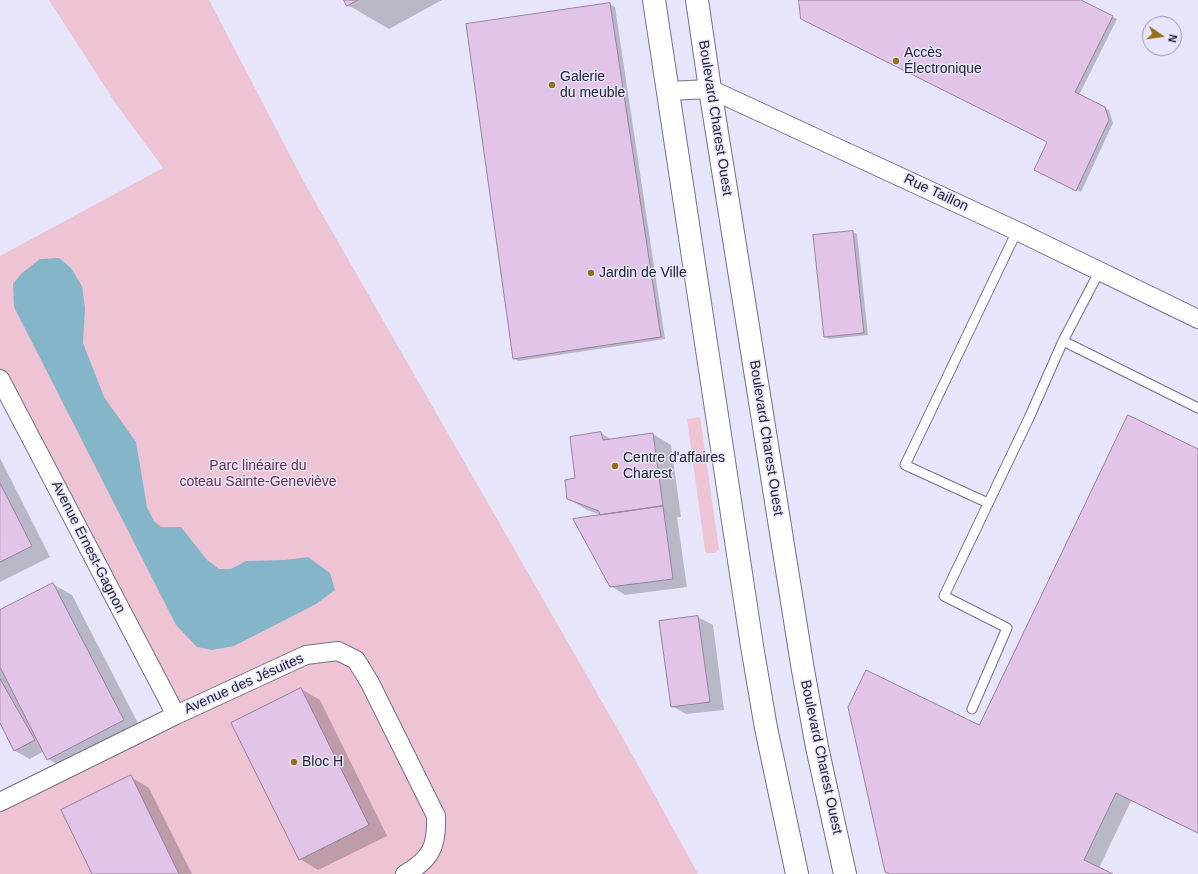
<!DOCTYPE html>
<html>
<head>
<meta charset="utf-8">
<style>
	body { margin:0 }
	#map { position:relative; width:1198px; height:874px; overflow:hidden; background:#e7e5fa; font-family:Arial,sans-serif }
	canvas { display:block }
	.north { position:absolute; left:1142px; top:16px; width:40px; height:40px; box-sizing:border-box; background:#e7e5fa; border:1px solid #9997a9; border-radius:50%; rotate:103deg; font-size:11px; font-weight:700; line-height:16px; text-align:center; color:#242330 }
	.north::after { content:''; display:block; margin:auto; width:14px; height:18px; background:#927219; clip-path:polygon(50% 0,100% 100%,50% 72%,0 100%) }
</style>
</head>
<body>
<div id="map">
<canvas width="1198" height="874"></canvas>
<div class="north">N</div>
</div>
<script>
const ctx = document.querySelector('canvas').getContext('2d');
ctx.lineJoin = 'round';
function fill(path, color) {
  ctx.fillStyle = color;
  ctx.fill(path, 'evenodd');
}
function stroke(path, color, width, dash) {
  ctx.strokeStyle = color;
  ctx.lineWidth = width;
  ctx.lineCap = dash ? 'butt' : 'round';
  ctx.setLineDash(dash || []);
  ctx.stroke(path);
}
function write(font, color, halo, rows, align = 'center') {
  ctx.font = font + ' Arial,sans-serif';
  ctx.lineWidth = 3;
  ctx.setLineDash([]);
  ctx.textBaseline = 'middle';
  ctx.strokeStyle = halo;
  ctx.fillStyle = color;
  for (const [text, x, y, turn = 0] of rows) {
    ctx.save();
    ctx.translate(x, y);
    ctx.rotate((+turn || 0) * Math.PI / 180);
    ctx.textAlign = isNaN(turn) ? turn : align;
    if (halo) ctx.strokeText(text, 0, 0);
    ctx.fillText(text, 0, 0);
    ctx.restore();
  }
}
fill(new Path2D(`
	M49,0H209L306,186L637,763L698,874H0V804L175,715L0,379V256L163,168L116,104Z
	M700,417L719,549L715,553H706L705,550L687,419Z`), '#eec3d4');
fill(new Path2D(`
	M59,258L71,268L82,286L85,308L83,343L104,397L136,442L147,507L154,521L161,527H181L207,560L219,569H231L246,561L285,560L308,557L330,573L335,590L316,604L234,646L212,650L197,647L176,625L14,307L13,284L22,273L40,259Z`), '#85b5c9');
fill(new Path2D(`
	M345,0H442L389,29L348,5Z
	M800,0H1078L1117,19L1079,95L1109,110L1113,123L1081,192L1039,172L1049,142Z
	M610,4L615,7L665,339L518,361L514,358L467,25Z
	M853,232L857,234L868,335L829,339L825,337Z
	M601,433L612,440L653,434L671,445L681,517H677L687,587L625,595L611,586L604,516L587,510L568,499L576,479Z
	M1198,450V833L1131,801L1099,868L1111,874H891L980,726Z
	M0,458L50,557L0,582Z
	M53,584L72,595L142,731L67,770L48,759L44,751L30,759L15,751L0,721V611Z
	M698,617L713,625L724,710L686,714L672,706L661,621Z
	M301,689L320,700L387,836L318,870L300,859Z
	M131,777L149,788L192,874H93Z`), '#0003');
const building = new Path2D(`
	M344,0H358L347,6Z
	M799,0H1081L1113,16L1075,92L1105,107L1109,120L1076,191L1034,170L1047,142L801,19Z
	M610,3L661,337L513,359L466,24Z
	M853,231L864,333L824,337L813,235Z
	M1128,415L1198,449V833L1116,793L1084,860L1113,874H890L885,872L848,707L866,670L979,725Z
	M601,432L603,440L653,433L663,506L600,515L599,511L567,499L565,480L575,478L570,437Z
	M0,483L32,546L0,562Z
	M663,506L673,579L610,587L573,519Z
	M53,583L124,720L47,760L0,667V610Z
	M698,616L710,702L671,707L659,621Z
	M0,679L35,740L14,751L0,723Z
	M301,688L369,825L299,860L231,723Z
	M131,775L179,874H92L61,810Z`);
fill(building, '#e2c4e8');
stroke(building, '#98839c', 1);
const service = new Path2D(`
	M1063,341L1198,408
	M988,503L905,465L1017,231
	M972,709L1007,628L944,596L1029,418L1063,341L1099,272`);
const minor = new Path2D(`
	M668,91L710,89L1017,231L1198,319
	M0,379L176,715
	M0,802L176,715L306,655L338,651L356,660L370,683L436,816C437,845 432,859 405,874`);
const primary = new Path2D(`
	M654,0L752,646L766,728L797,874
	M697,0L710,89L803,670L817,747L845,874`);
stroke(service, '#73708e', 11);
stroke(minor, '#73708e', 20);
stroke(primary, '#73708e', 24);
stroke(service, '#fff', 9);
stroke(minor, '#fff', 18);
stroke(primary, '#fff', 22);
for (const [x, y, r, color] of [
	[896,61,4,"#927219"],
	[552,85,4,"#927219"],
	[591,273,4,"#927219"],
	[615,466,4,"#927219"],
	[294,762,4,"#927219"]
]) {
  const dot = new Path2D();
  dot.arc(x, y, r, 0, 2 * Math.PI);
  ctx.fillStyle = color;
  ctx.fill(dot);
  stroke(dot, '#e7e5fa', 1.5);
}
write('14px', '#242330', '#e7e5fa', [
	["Accès",904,53],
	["Électronique",904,69],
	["Galerie",560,77],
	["du meuble",560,93],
	["Jardin de Ville",599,273],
	["Centre d'affaires",623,458],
	["Charest",623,474],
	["Bloc H",302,762]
], 'left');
write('14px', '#242330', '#e7e5fa', [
	["Boulevard Charest Ouest",715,118,81],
	["Rue Taillon",936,193,25],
	["Boulevard Charest Ouest",766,438,81],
	["Avenue Ernest-Gagnon",88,547,63],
	["Avenue des Jésuites",244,684,-24],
	["Boulevard Charest Ouest",821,757,78]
]);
write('14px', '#682f4a', '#e7e5fa', [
	["Parc linéaire du",258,466],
	["coteau Sainte-Geneviève",258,482]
]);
</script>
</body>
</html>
